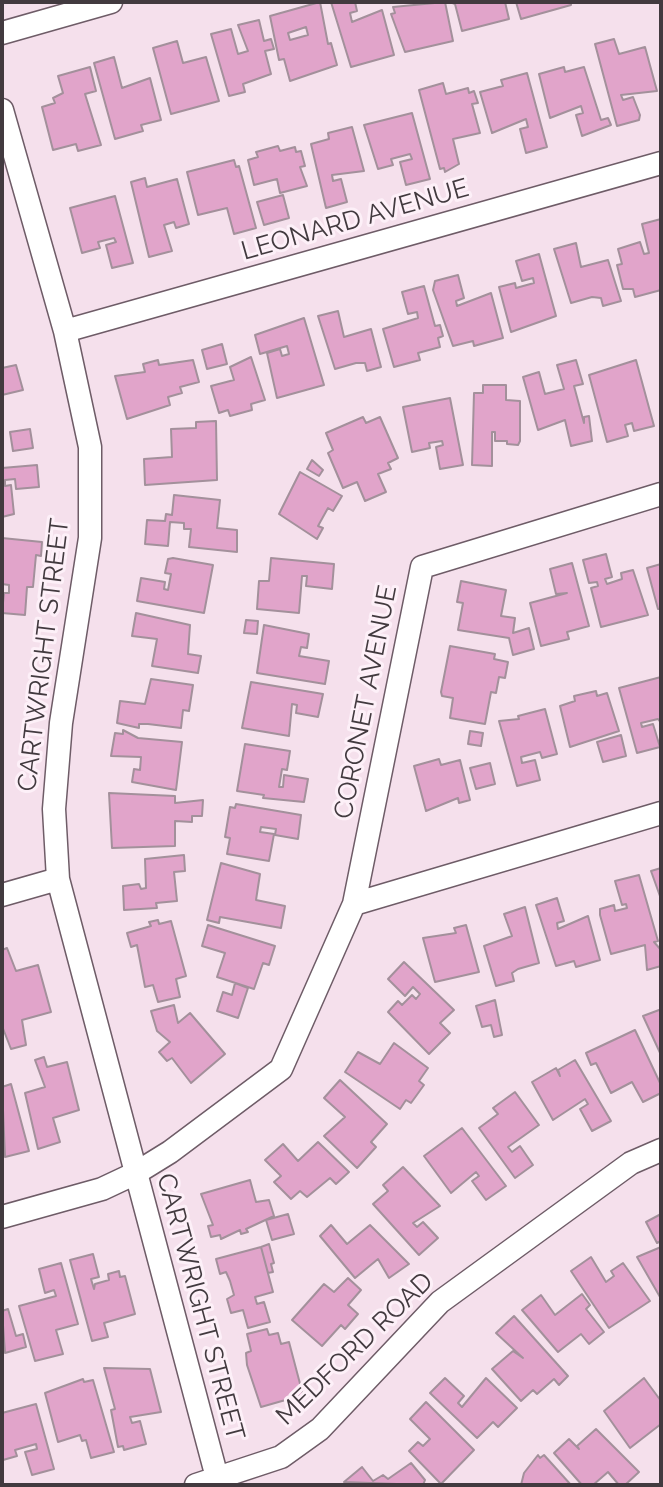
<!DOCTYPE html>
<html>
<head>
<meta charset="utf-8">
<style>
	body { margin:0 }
	#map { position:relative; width:663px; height:1487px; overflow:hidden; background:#f5e0ec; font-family:Raleway,sans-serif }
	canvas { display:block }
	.frame { position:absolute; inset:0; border:4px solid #423a3f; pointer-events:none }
</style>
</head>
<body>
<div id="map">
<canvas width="663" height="1487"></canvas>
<div class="frame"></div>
</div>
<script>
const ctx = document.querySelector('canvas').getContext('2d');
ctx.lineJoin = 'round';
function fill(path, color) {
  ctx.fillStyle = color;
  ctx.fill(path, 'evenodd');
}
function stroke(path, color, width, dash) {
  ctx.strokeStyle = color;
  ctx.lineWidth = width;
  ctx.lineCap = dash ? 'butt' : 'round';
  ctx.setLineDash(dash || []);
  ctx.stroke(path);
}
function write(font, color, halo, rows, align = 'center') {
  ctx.font = font + ' Raleway,sans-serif';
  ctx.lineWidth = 6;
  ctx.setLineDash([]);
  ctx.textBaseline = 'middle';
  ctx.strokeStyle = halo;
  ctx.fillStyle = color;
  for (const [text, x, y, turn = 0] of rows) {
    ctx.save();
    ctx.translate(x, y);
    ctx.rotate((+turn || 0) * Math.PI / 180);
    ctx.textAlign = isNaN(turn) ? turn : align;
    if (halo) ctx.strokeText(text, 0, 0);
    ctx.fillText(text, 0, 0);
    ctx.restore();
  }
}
const building = new Path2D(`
	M320,2L328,44L331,43L337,65L290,81L284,59L279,60L270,16ZM306,27L308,35L290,40L288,33Z
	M331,2H355L357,11L350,13L352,22L382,10L394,55L351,67Z
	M445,2L453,41L405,52L391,14L395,13L393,7Z
	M450,2H505L509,19L462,31L455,4Z
	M516,2H571V5L521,19Z
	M259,20L264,41L271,39L274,49L265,51L271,74L243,84L245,92L229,96L211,34L231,29L238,54L248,51L238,25Z
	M614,39L619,54L645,47L657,91L621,95L623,100L633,97L640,115L639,120L617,126L595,44Z
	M177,41L183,63L206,57L219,101L171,114L153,48Z
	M114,57L122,88L150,78L161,120L141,125L143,131L115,139L94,63Z
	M90,67L96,91L85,94L101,145L78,151L76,144L53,150L42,107L55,103L53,98L63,93L58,76Z
	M564,67L565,72L584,67L601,120L608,118L611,125L582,136L576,115L583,113L581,106L550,118L539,74Z
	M527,73L547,147L526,153L520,129L528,127L526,119L492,133L480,92L503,86L501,80Z
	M443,83L446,94L468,88L469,93L474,91L478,103L472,104L480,133L453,139L459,164L445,172L444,168L440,169L419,90Z
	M412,113L430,179L406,185L400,162L412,159L410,154L391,159L393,165L378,169L364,125Z
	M352,127L364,171L332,175L333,181L341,179L347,202L326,208L311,144L329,139L328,133Z
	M278,146L280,151L295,147L296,152L301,151L305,166L300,167L307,186L280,193L277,179L254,185L248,160L258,157L256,152Z
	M234,160L236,167L239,166L256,228L234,234L227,208L198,215L187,172Z
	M145,178L147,187L177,179L189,224L176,228L174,222L164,225L172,251L149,257L131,182Z
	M283,195L289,218L264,225L257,202Z
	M115,196L133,263L112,268L106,245L116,242L114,238L98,242L100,248L82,253L70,208Z
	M661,219V290L635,297L633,289H623L617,265L622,264L618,249L640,242L644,254L649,253L642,224Z
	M576,243L581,267L608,260L621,301L603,306L601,298L592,297L571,303L554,249Z
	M539,254L556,316L511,332L499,287L515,283L516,288L534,283L533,278L522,281L516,261Z
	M458,275L464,298L456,301L457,306L491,293L503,338L474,346L473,341L453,346L433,290L435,281Z
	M424,286L435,326L440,325L443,336L438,338L440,347L418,353L420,360L394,367L383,329L418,318L417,312L408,314L402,292Z
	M338,311L344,337L371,329L381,367L367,371L365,363H356L335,369L318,316Z
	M304,318L324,385L277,398L267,353L280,349L282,356L289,354L287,346L260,354L255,335Z
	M222,344L227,364L207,369L202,350Z
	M251,357L265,400L251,404L252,410L230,416L228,410L219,413L211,386L234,380L230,367Z
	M158,360L159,365L193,360L199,382L180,387L182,393L168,397L170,405L127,419L115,376L145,372L143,364Z
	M576,360L583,384L574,386L584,423V417L589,416L592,441L571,446L565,420L538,430L523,377L539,372L545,394L564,389L557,365Z
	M636,360L654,426L634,431L632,423L625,425L628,436L607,442L589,375Z
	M16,365L23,390L2,395V368Z
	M483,385H506V400L520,401V441L518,445L507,444V441H495V432H492V466L472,465L474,393H483Z
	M450,398L463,465L440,469L436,447L443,445L442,441L429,443L430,448L412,452L403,407Z
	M363,417L366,423L380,417L398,458L388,463L391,469L378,474L386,492L365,501L357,482L343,488L328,453L333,450L326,433Z
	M216,421L217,480L145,485L144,459L172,457L171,429L196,428V422Z
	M30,429L33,448L13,451L10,432Z
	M312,460L323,470L319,476L307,469Z
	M37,465L39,487L16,489L15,479L5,480V486L11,485L14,514L2,517V468Z
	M300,472L342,496L333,511L328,508L318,526L323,528L317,539L279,514Z
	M174,495L220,500L217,528L237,530V552L189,547L191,529H184V523L170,522L168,546L145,544L147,520L165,521L166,514L172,515Z
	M2,538L42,542L41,556L36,555L33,587H27L25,615L2,613L4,593H9V585L2,584Z
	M606,554L612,577L605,579L607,584L622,579L621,573L633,570L648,615L601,627L591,588L598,586L597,582L589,583L583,560Z
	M173,558L213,565L204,613L137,601L141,578L165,582L164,589L168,590L171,574L165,573L168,559Z
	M271,558L334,564L332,589L306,586L307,576H302L299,613L257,609L259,581H269Z
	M572,563L589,626L567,632L569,639L541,646L530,603L567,593L556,594L550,569Z
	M661,564V609H658L647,568Z
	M461,581L506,590L501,616L515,618L513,633L529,628L534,649L513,655L509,638L458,630L463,603L457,602Z
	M136,613L190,625L188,654L201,656L198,673L152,666L157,639L132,636Z
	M246,620L258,621L257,634L244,633Z
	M264,625L309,634L307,648L301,647L299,656L329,661L325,684L257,673Z
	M450,646L495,654L494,659L508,662L505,678L499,677L496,693L491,692L485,724L450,718L453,698L442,696L441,692Z
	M661,677V723L658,719L641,723L642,727L653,724L660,747L637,753L619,688Z
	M151,679L193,685L189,711L183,710L181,728L148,724H139V728L117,723L120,701L145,704Z
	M251,682L323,694L318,717L296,713L297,705L292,704L289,736L242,728Z
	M596,691L597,696L607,693L619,731L570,747L560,706L575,701L574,696Z
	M545,709L557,754L542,758L540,752L521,757L522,763L535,760L540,780L517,786L499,721L519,719L518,716Z
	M123,730L138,738L182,742L176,790L132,782L134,769L140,770L141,757L111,756L115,733L123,734Z
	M470,731L483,733L481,746L468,744Z
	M621,735L626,756L603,762L597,742Z
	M245,744L290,751L287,770L282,769L279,787H283L284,775L308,779L304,802L263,798L264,795L237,791Z
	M439,759L441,765L460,760L470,800L459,803L458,798L426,811L414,766Z
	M490,763L495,784L476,789L470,768Z
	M109,793L175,796V803L203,800L202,816H192V822L175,821V846L112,848Z
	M236,804L301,815L298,839L275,835L276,829L261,827L260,832L274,834L269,861L227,854L230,838L225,837L230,807L235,808Z
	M184,855L185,871L174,872L177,901L156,903L157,908L124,910L123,886L139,884L141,889L146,888L145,859Z
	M221,863L260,874L256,900L285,906L281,928L220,917L219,923L207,920Z
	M661,868V899L651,871Z
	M639,875L658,941L654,942L661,950V966L647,970L645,945L611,954L600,915V909L614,905L615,911L627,908L626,904L622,905L615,881Z
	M557,898L564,921L557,923L558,929L588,916L600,960L576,967L574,961L556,966L536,905Z
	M525,907L539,963L518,969L512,973L514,981L496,986L484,946L512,936L504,914Z
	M158,920L159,924L171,921L186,976L176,979L180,997L158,1002L153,985L145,987L137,945L131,947L127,933L151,926L149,922Z
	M208,925L275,946L269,965L263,963L254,989L217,977L225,953L202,946Z
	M466,925L479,972L435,982L423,938L456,933L454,928Z
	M7,948L16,971L38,965L51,1012L22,1020L26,1045L11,1049L2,1026V950Z
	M404,962L454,1010L440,1023L450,1033L429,1054L388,1012L398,1001L402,1005L412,995L416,999L420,994L413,987L405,996L388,979Z
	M235,983L248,988L238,1018L217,1011L223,992L232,995Z
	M495,1000L502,1035L494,1037L491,1025L482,1027L476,1006Z
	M174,1005L178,1023L190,1013L225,1054L191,1083L172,1058L167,1061L159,1052L170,1042L157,1031L151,1011Z
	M659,1010L661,1012V1055L643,1016Z
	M635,1030L661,1085V1093L643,1102L632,1082L611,1093L596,1063L591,1065L586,1053Z
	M394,1043L428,1068L419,1081L424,1085L411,1103L406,1100L400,1109L345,1072L358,1052L380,1064Z
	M44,1057L47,1067L67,1062L79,1110L53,1118L60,1142L38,1149L25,1093L45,1087L35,1060Z
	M575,1060L611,1121L592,1131L580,1109L588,1104L585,1099L553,1120L532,1082L556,1068L560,1076L558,1070Z
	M340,1080L387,1124L371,1142L376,1147L357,1168L324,1136L345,1117L324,1098Z
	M11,1084L29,1151L5,1157L2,1087Z
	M515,1092L539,1125L508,1147L512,1152L520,1146L533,1165L515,1178L479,1128L498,1114L493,1108Z
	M462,1128L506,1186L486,1200L472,1181L479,1176L476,1172L451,1193L424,1156Z
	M318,1142L349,1172L336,1184L330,1178L307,1197L300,1191L291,1199L274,1182L281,1176L265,1160L283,1144L298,1161Z
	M403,1167L440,1206L413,1223L417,1227L423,1222L438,1238L419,1255L373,1204L388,1191L383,1185Z
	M250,1180L256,1202L269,1200L274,1216L246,1229L248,1232L241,1234L240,1230L221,1239L220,1235L211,1237L208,1226L213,1225L201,1194Z
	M288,1214L294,1234L272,1240L266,1220Z
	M661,1214V1241L657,1243L646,1222Z
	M331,1225L347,1244L370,1225L409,1264L389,1278L378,1259L355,1278L320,1236Z
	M269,1244L274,1263L271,1264L273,1272L268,1273L261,1247Z
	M261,1247L273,1292L255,1297L257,1304L264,1302L270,1322L248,1328L243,1310L231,1313L227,1299L234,1295L230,1281L226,1272L220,1274L216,1259Z
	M661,1247V1297H660L637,1257Z
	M93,1254L99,1277L91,1279L94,1289L95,1284L109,1280L108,1274L119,1271L120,1277L125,1276L135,1314L104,1323L108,1337L92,1341L70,1260Z
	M591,1257L606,1282L614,1276L611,1271L623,1263L650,1301L609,1328L571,1271Z
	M61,1263L78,1324L56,1330L63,1354L35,1361L19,1306L56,1296L54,1290L45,1293L39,1269Z
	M348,1278L361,1290L348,1305L358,1314L345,1329L341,1325L322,1346L292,1320L324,1284L334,1292Z
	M582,1294L590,1305L586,1309L604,1332L589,1344L581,1334L558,1352L522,1310L541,1295L555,1315Z
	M8,1309L16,1336L23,1334L26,1347L5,1353L2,1311Z
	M514,1316L568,1376L559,1385L554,1379L537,1394L533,1390L521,1401L492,1369L513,1351L523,1358L496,1333Z
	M267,1329L269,1335L278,1333L281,1344L289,1342L303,1395L261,1407L247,1365L246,1353L251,1351L247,1334Z
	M104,1368L150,1369L161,1412L130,1417L132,1423L140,1421L146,1444L124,1450L123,1446L118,1447L111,1410L115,1409Z
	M445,1378L464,1396L458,1403L462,1407L486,1378L517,1408L498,1427L493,1422L477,1438L430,1393Z
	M644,1378L661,1401V1424L630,1448L604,1411Z
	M83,1379L84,1382L93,1380L114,1452L91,1458L86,1440L82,1441L80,1435L58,1442L45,1393Z
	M426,1402L474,1450L441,1484L409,1451L418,1442L423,1446L430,1439L410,1419Z
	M36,1404L54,1469L32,1475L25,1452L37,1449L36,1444L15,1450L17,1456L3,1460L2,1413Z
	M596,1429L639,1472L625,1485H619L608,1472L593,1485H582L554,1453L569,1439L579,1449L577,1446Z
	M538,1455L540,1458L544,1455L571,1485H521L524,1473Z
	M411,1463L425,1480L423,1485L344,1482L362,1467L373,1481L383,1475L388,1479Z`);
fill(building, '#e1a4ca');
stroke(building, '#a3909b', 2);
const street = new Path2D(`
	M2,33L111,2
	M2,110L65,331L90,447V538L61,723L54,809L58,879L219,1485
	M65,331L661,163
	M2,895L58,879
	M354,904L422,567L661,494
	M2,1217L102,1189L136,1173L170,1152L281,1069L354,904L661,813
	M196,1485L281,1457L320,1429L440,1302L631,1163L661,1150`);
stroke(street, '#6e5c67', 25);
stroke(street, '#fff', 22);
write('26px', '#423a3f', '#fdf0f8', [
	["LEONARD AVENUE",355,220,-16],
	["CARTWRIGHT STREET",44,655,-83],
	["CORONET AVENUE",366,702,-79],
	["CARTWRIGHT STREET",200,1307,75],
	["MEDFORD ROAD",355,1349,-44]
]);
</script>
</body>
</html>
